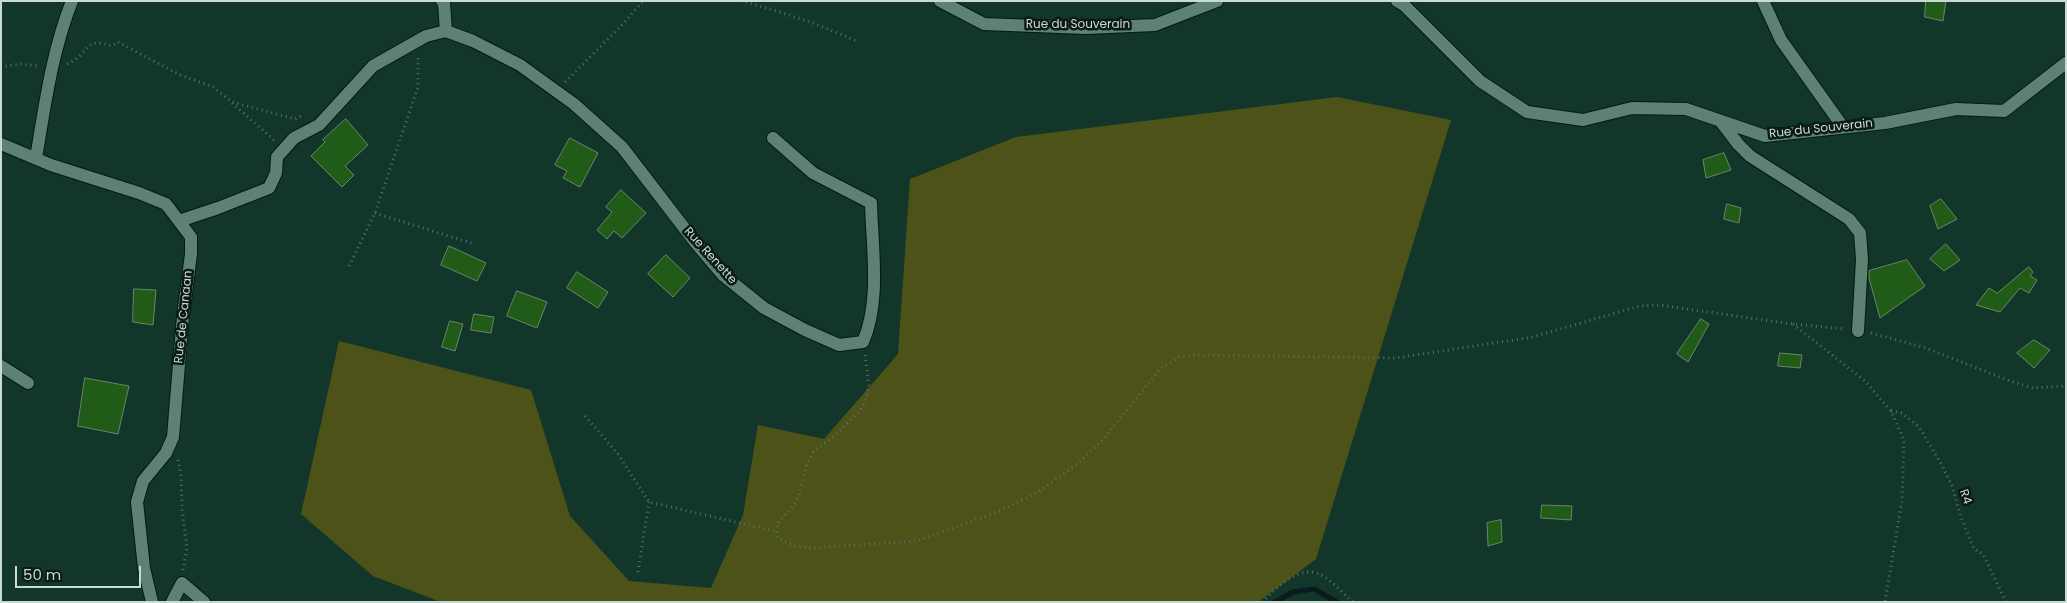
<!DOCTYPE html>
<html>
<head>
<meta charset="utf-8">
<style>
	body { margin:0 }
	#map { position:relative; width:2067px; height:603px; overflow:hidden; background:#12362a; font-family:Poppins,sans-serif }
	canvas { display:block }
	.frame { position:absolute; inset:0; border:2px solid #c7dbd2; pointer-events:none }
	.scale { position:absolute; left:15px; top:566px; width:126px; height:22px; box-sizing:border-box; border:2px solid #c7dbd2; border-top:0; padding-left:6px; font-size:15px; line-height:18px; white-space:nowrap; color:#c7dbd2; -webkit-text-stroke:4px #0b1a14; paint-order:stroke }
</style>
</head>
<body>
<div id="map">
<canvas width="2067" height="603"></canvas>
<div class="frame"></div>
<div class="scale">50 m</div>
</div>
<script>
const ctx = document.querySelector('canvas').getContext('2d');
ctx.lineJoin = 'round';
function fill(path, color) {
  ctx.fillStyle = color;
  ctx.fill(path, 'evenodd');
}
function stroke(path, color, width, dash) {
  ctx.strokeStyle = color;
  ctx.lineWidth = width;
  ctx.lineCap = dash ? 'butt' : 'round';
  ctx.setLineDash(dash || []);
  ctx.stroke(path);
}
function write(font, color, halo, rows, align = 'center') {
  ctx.font = font + ' Poppins,sans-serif';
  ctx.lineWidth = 5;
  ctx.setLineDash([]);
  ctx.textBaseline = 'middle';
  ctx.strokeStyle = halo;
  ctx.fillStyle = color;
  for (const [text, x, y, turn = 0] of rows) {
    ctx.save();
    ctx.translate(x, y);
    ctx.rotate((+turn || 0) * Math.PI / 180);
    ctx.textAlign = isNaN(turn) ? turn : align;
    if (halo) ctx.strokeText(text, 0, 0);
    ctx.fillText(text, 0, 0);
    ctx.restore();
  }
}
fill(new Path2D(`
	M1337,97L1451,120L1316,559L1258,602H441L373,576L301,514L339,341L531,390L570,516L629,581L711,588L743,515L758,425L824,439L898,354L910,179L1016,137Z`), '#4d5318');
stroke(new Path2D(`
	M1275,602L1293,592L1314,589L1337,602`), '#0a1a1f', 5);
const building = new Path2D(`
	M1926,1H1946L1943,21L1925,17Z
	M346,119L368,145L345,166L354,175L342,187L311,156L325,142L323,140Z
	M570,138L598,153L580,187L563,178L567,171L555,165Z
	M1724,153L1731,170L1706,178L1703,160Z
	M621,190L646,213L622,238L614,231L607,239L597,230L612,212L606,207Z
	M1941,199L1957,219L1938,229L1930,206Z
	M1727,204L1741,208L1739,223L1724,219Z
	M1946,244L1960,260L1944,271L1930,259Z
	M449,246L486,263L477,281L441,265Z
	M666,255L690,278L673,297L648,274Z
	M1907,260L1925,286L1880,318L1869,278V271Z
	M2029,267L2033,272L2030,276L2037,280L2029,293L2020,288L2000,312L1976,305L1989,288L1997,293Z
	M577,272L608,292L598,308L567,288Z
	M134,289L156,290L153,325L133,322Z
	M517,291L547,302L537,328L507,316Z
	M474,314L494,317L491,333L471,330Z
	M1701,319L1709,324L1688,362L1677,354Z
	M450,321L463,324L455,351L442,347Z
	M2034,340L2050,350L2034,368L2017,353Z
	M1780,353L1802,355L1800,368L1778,366Z
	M85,378L129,386L118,434L78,426Z
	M1542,505L1572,506L1571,520L1541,518Z
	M1501,520L1502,542L1488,546L1487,523Z`);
fill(building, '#205c17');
stroke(building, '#6d856a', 1);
const minor = new Path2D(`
	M940,1L984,24L1086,28L1155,25L1217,1
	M1397,1L1404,5L1480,81L1527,112L1583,120L1632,108L1686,109L1765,136L1885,123L1956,109L2004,111L2066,63
	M1763,1L1781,40L1843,127
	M446,31L473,41L520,65L574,104L622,147L695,242L723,275L764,308L805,330L839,345L863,342C881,301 872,247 871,203L813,173L773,138
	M1722,123L1738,144L1750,156L1849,219L1860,233L1862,259L1858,331
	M1,144L51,165L139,193L166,204L191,237V254L183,316L173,437L166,453L143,481L137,502L144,568L152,602
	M36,158C45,105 52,51 72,1
	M179,221L218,208L269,188L276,173L277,157L294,138L319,125L373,66L426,36L446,31L444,3L442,1
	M1,366L28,383
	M172,602L182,583L204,602`);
stroke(minor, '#021c13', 14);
stroke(new Path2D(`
	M741,1C782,12 820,24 858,42
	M1,64L6,66L21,64L38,66
	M67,64C90,55 82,36 112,46L118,42L178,74L213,87L232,102L295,119L303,115
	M565,82L621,26L643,1
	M232,103L274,140
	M375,213L474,244
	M349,266L375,213L418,87V56
	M1793,324L1865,381L1891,411L1904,440L1902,500L1885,602
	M1871,333L1923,347L2010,381L2033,388L2066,386
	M865,355L869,386L866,399L859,412L831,439L814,451L806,466L799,495L795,504L777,524V536L783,541L795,546L809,548L917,541L997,512L1039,492L1081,461L1105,437L1160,369L1179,357L1193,355L1396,358L1533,337L1640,306L1659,305L1792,324L1845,329
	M1891,411L1902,413L1919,427L1943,467L1952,486L1961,517L1974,549L1983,554L2006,602
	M585,416L618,454L649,502L775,531
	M178,460L181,475L182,509L187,548L183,570
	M638,572L649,502
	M1262,602C1277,588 1301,562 1323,576C1335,583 1343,594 1353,602`), '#547267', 3, [1, 4]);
stroke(minor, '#5d8273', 12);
write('12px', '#c7dbd2', '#0b1a14', [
	["Rue du Souverain",1078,25],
	["Rue du Souverain",1821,129,-6],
	["Rue Renette",710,256,48],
	["Rue de Canaan",184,317,-84],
	["R4",1965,497,72]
]);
</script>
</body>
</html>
